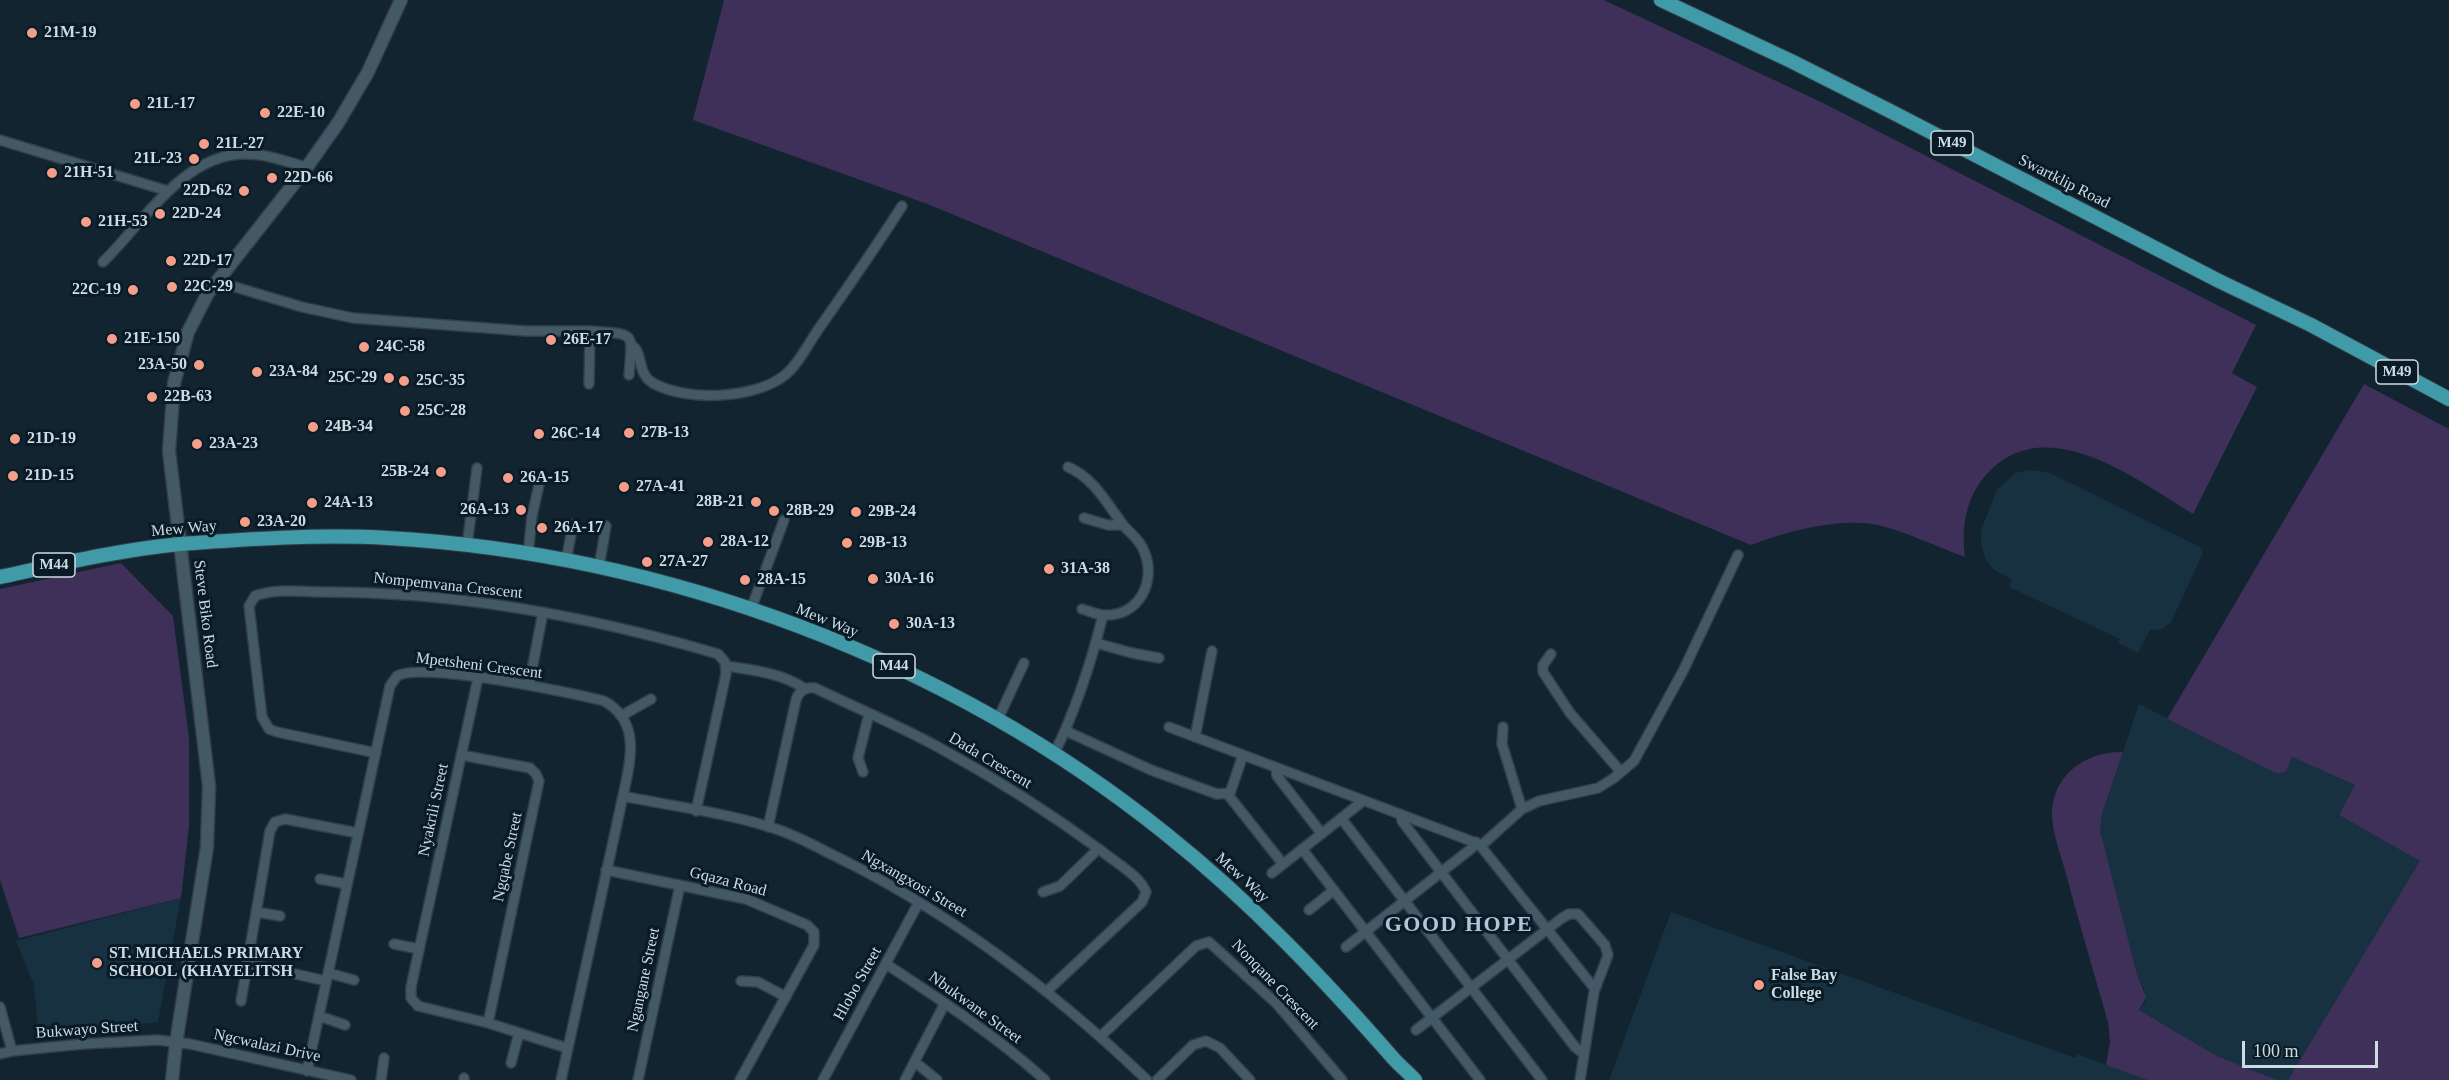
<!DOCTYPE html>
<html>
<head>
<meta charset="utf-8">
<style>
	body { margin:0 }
	#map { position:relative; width:2449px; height:1080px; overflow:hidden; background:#112430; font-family:Georgia,serif }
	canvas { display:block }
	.scale { position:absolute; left:2242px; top:1041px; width:136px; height:27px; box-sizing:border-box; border:3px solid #cfdbe2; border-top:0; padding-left:8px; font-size:18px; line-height:21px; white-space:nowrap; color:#cfdbe2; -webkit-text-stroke:4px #081b26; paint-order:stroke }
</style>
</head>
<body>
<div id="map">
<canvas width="2449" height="1080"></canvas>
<div class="scale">100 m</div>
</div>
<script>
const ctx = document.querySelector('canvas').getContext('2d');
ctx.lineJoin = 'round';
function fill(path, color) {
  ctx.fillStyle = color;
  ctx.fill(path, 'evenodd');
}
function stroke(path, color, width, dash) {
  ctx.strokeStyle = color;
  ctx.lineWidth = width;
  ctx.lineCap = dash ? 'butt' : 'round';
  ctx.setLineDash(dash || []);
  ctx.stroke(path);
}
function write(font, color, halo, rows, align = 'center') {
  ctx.font = font + ' Georgia,serif';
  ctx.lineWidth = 6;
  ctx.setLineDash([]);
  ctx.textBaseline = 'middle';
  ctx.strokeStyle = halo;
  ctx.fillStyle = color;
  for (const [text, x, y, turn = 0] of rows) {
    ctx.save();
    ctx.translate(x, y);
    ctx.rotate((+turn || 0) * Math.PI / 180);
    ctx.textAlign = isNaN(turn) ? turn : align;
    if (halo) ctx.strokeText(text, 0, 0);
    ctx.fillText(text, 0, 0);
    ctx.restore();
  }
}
fill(new Path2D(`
	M2030,470L2050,473L2200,547L2203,553L2171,622L2162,629L2150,630L2138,653L2118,643L2120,639L2009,587L2012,579L1994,570L1986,560L1981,544V530L1997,490L2015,473Z
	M2139,704L2278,774L2286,770L2292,757L2355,785L2339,815L2421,861L2288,1080H2277L2217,1056L2139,1010L2145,1002L2144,989L2137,974L2100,830V821Z
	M181,898L158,1022L39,1037L34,985L16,941Z
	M1671,912L2075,1058L2077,1054L2147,1080H1609Z`), '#173140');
fill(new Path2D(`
	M724,0H1604L1823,103L2256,325L2232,373L2257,387L2193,514C2137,480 2045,408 1986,475C1966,497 1961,528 1965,557C1937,547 1907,532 1878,525C1841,517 1786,531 1751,545L930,205L693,120Z
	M2364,384L2449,429V1080H2288L2420,861L2339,815L2355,785L2292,757L2286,771L2278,774L2167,719Z
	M121,563L173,616L189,738V826L181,898L19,938L0,880V589Z
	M2123,752L2102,814L2100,830L2137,974L2146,997L2139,1010L2217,1056L2277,1080H2147L2106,1065L2110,1042L2108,1022C2093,970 2078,919 2064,867C2059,849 2051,829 2052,809C2056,772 2088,751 2123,752Z`), '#3e3058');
const street = new Path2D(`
	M0,140L168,191
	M103,262C142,224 183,155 243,154C265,153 286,162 307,167
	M215,281L302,307L353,318L526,331H590L589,384
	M590,331C635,335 633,329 629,375
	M632,345C644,354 636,373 653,383C686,402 756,399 785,375C799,364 809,342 820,327C848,287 876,247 902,206
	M1068,467C1094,478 1107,504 1124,526C1131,534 1140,540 1144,551C1157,581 1139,617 1104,615C1097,615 1089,611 1082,609
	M1084,518L1108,525H1123
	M467,546L477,468
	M528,555L532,516L541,476
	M566,561L573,524
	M599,567L606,526
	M751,609L784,520
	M1096,643L1132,653L1159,658
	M1551,654L1543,665V672L1570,713L1621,772
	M726,666C752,670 783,673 805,689
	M478,678L411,987V998L418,1006L488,1023L567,1048
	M529,685L543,612
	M621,716L651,699
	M998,719L1024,663
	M1169,727L1479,844L1595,989
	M1503,727L1502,744L1522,809
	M1066,731L1151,770L1217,794L1229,793
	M1195,737L1212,651
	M376,753L277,732L269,729L262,717L249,606L255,596C274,588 302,592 323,592C457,592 589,616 718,654L725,662L726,674L696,811
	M1054,754C1076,710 1091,663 1103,615
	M461,755L530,768L536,774L539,781L488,1023
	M1243,755L1229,796L1283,864
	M1276,768L1277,776L1322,834
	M863,772L858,758L869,714
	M623,796C675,807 730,813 779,830C802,838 824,851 845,861C958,918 1057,994 1147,1080
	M1401,815L1402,821L1575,1047L1584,1054
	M1341,818L1542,1080
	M768,827L796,700C799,691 805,687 815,688C856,708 898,725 938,747C995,778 1050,813 1103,852C1116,863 1140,876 1146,892L1142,902L1047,991
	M1482,845L1522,809L1539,801L1598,788L1614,778L1634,761L1683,671L1738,555
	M1302,849L1480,1080
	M606,870L746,899L807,925L814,932V945L740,1080
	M1272,873L1363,801
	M320,879L347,884
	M1043,892L1060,886L1098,849
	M1309,910L1334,890
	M256,912L280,916
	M394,944L419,949
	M1346,947L1472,848L1476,842
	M247,963L326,981
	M886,964C941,1000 996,1036 1045,1080
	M328,973L354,980
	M741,981L758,982L786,997
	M241,1001L270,831L275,822L285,819L358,833
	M0,1007L12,1051
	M319,1016L345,1025
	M1416,1030L1562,918L1569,914H1578L1605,945L1608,955L1594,992L1580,1080
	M1101,1036L1196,946L1209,942L1277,1004L1342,1080
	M0,1054L12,1051L83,1044L158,1040L190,1044L351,1080
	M915,1062L937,1080
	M511,1063L519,1033
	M307,1071L390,686L397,676C422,662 570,692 604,701C642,722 630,762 623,796L561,1080
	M381,1080L384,1058
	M464,1080V1078
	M638,1080L680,885
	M823,1080L919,902
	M905,1080L945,1003
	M1157,1080L1193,1045L1206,1041L1220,1048L1250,1080`);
const secondary = new Path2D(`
	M172,1080L176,1043L207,847L209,786L169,451L174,383L188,332L208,293L307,167L338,123L368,72L401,0`);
const primary = new Path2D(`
	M1661,0L1791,61L1890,111L2219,281L2311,325L2449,399
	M0,577C60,564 119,550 180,544C249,539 319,534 388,538C666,554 948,659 1166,834C1250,901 1322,977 1393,1058C1400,1066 1408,1072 1415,1080`);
stroke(street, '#323e48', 12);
stroke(secondary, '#323e48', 15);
stroke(primary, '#323e48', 16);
stroke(street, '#445966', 9);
stroke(secondary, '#445966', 12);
stroke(primary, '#409aa7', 14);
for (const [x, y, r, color] of [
	[32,33,6,"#f49e89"],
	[135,104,6,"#f49e89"],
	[265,113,6,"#f49e89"],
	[204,144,6,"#f49e89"],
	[194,159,6,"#f49e89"],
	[52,173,6,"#f49e89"],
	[272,178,6,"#f49e89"],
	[244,191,6,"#f49e89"],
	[160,214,6,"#f49e89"],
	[86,222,6,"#f49e89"],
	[171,261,6,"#f49e89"],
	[172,287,6,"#f49e89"],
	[133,290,6,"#f49e89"],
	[112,339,6,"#f49e89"],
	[551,340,6,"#f49e89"],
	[364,347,6,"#f49e89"],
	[199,365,6,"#f49e89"],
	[257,372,6,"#f49e89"],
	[389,378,6,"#f49e89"],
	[404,381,6,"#f49e89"],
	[152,397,6,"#f49e89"],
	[405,411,6,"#f49e89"],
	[313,427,6,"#f49e89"],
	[629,433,6,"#f49e89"],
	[539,434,6,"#f49e89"],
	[15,439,6,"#f49e89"],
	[197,444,6,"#f49e89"],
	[441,472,6,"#f49e89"],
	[13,476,6,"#f49e89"],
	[508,478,6,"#f49e89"],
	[624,487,6,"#f49e89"],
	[756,502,6,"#f49e89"],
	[312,503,6,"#f49e89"],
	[521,510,6,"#f49e89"],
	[774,511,6,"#f49e89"],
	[856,512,6,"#f49e89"],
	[245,522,6,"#f49e89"],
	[542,528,6,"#f49e89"],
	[708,542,6,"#f49e89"],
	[847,543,6,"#f49e89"],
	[647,562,6,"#f49e89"],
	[1049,569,6,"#f49e89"],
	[873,579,6,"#f49e89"],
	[745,580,6,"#f49e89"],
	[894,624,6,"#f49e89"],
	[97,963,6,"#f49e89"],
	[1759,985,6,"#f49e89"]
]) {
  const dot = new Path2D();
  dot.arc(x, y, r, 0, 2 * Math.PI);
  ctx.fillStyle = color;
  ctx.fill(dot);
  stroke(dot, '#081b26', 2);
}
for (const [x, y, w] of [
	[1952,143,42],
	[2397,372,42],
	[54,565,42],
	[894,666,42]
]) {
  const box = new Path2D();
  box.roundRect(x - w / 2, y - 12, w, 24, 4.5);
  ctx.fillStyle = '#081b26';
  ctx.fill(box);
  stroke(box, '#cfdbe2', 1.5);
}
write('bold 15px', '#cfdbe2', null, [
	["M49",1952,143],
	["M49",2397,372],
	["M44",54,565],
	["M44",894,666]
]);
write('bold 16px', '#cfdbe2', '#081b26', [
	["21M-19",44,33],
	["21L-17",147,104],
	["22E-10",277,113],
	["21L-27",216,144],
	["21L-23",182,159,"right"],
	["21H-51",64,173],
	["22D-66",284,178],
	["22D-62",232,191,"right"],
	["22D-24",172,214],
	["21H-53",98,222],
	["22D-17",183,261],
	["22C-29",184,287],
	["22C-19",121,290,"right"],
	["21E-150",124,339],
	["26E-17",563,340],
	["24C-58",376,347],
	["23A-50",187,365,"right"],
	["23A-84",269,372],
	["25C-29",377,378,"right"],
	["25C-35",416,381],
	["22B-63",164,397],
	["25C-28",417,411],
	["24B-34",325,427],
	["27B-13",641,433],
	["26C-14",551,434],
	["21D-19",27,439],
	["23A-23",209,444],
	["25B-24",429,472,"right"],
	["21D-15",25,476],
	["26A-15",520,478],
	["27A-41",636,487],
	["28B-21",744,502,"right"],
	["24A-13",324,503],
	["26A-13",509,510,"right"],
	["28B-29",786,511],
	["29B-24",868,512],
	["23A-20",257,522],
	["26A-17",554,528],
	["28A-12",720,542],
	["29B-13",859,543],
	["27A-27",659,562],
	["31A-38",1061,569],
	["30A-16",885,579],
	["28A-15",757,580],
	["30A-13",906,624],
	["ST. MICHAELS PRIMARY",109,954],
	["SCHOOL (KHAYELITSH",109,972],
	["False Bay",1771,976],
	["College",1771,994]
], 'left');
write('16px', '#cfdbe2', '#081b26', [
	["Swartklip Road",2064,182,27],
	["Mew Way",184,529,-5],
	["Nompemvana Crescent",448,586,6],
	["Steve Biko Road",205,614,83],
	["Mew Way",827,621,22],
	["Mpetsheni Crescent",479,666,7],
	["Dada Crescent",990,761,31],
	["Nyakrili Street",434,810,-78],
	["Ngqabe Street",508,857,-78],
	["Mew Way",1242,878,42],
	["Gqaza Road",728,882,14],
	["Ngxangxosi Street",914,884,30],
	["Ngangane Street",644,980,-78],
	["Hlobo Street",858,984,-61],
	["Nonqane Crescent",1275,985,46],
	["Nbukwane Street",975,1008,36],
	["Bukwayo Street",87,1030,-4],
	["Ngcwalazi Drive",267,1046,12]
]);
ctx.letterSpacing = '1.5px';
write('bold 22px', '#afc7d6', '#081b26', [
	["GOOD HOPE",1459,925]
]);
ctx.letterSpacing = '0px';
</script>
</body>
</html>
